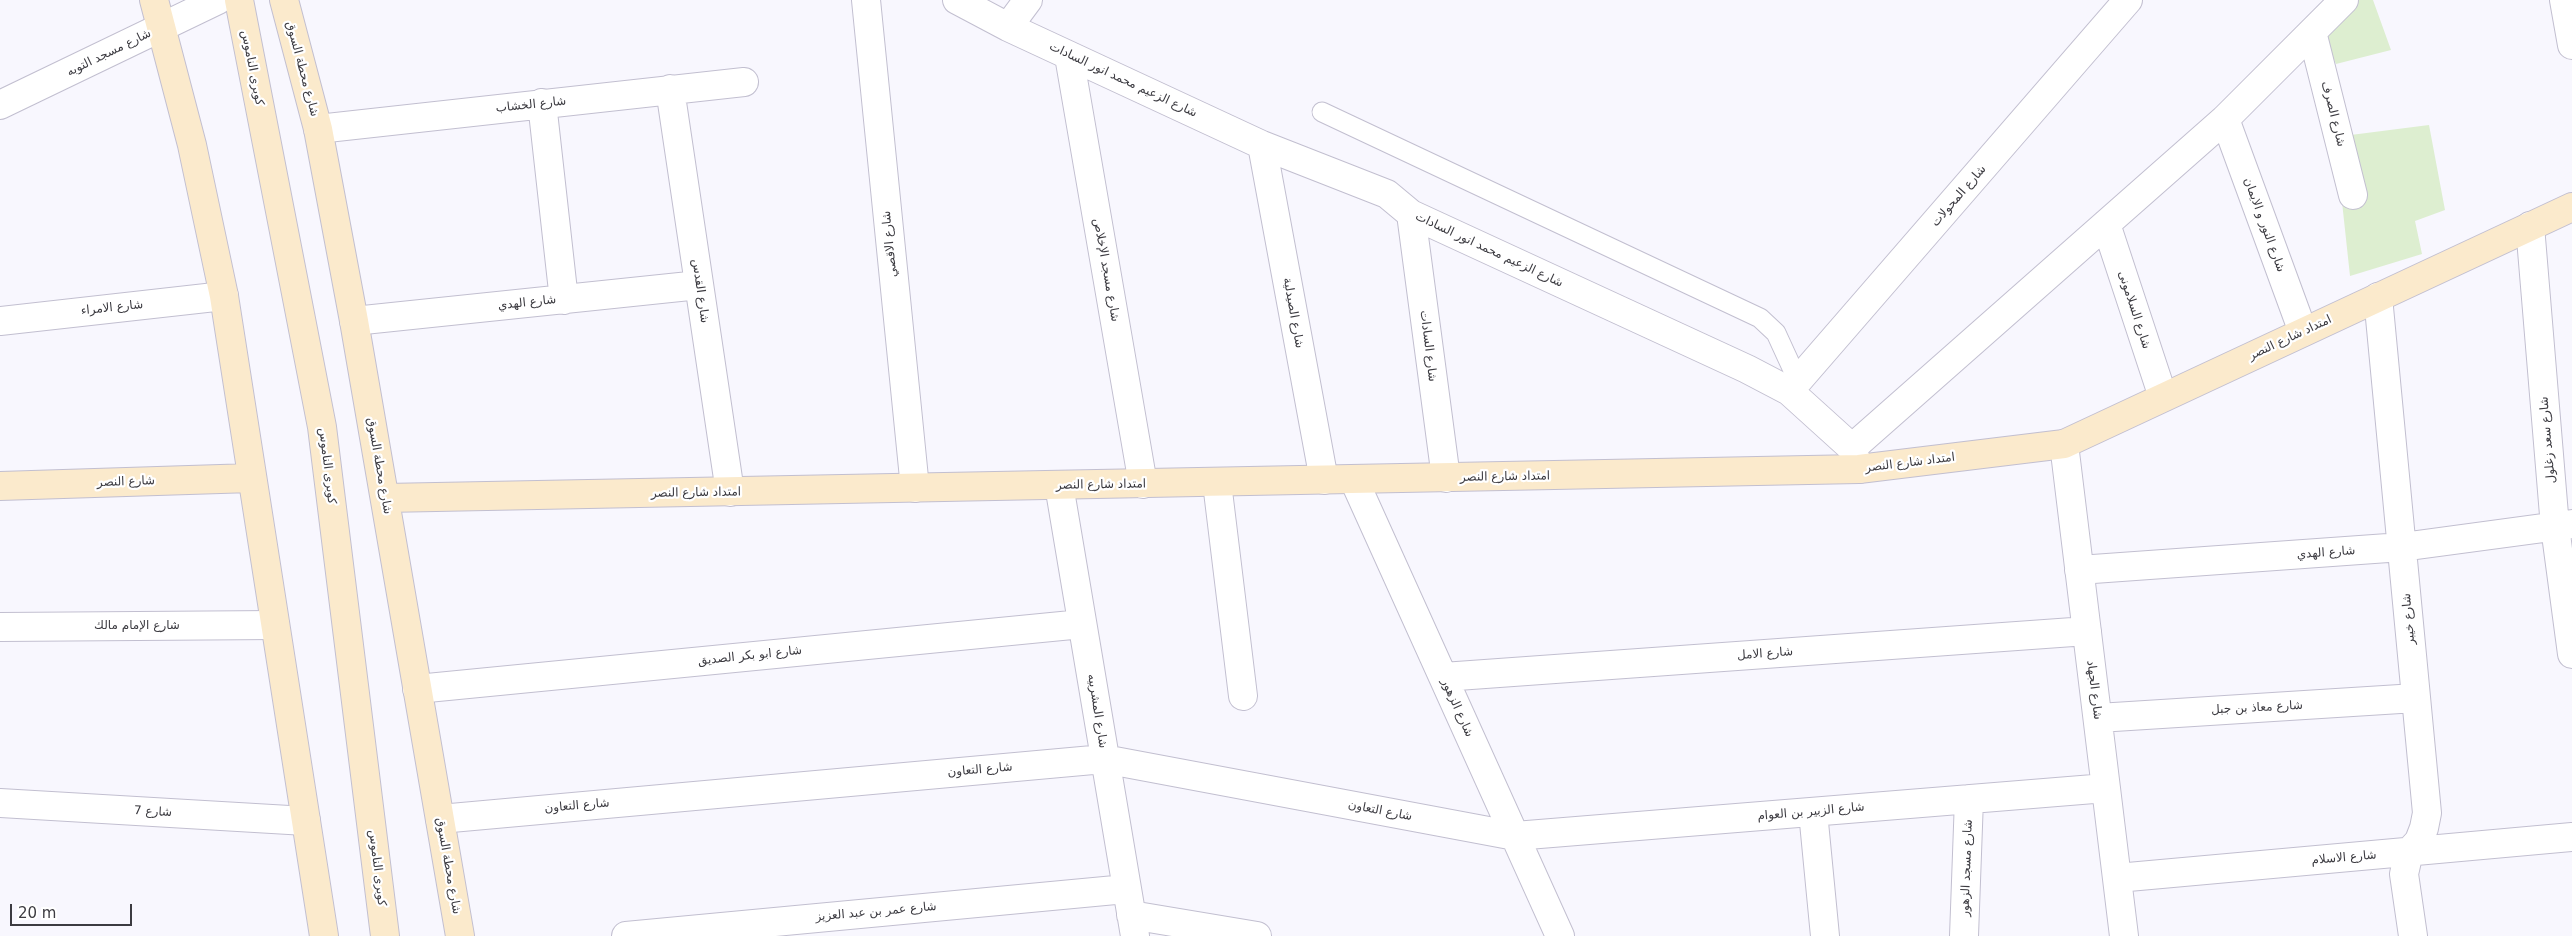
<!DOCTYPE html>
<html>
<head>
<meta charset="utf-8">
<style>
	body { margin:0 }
	#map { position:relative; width:2572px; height:936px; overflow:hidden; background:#f8f7fe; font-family:"DejaVu Sans",sans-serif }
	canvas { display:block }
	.scale { position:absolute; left:10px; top:904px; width:122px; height:22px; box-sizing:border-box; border:2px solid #3c3b41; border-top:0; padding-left:6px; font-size:15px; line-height:18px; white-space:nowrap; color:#3c3b41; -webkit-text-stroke:4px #fff; paint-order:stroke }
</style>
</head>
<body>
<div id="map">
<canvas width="2572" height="936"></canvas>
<div class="scale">20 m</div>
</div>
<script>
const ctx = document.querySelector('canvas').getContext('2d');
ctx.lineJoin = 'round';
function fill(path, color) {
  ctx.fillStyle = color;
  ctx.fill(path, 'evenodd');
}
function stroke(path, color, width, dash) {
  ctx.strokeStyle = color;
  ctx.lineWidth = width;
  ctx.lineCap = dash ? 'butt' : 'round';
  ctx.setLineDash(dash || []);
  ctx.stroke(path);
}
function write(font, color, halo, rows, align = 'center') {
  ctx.font = font + ' "DejaVu Sans","Noto Sans Arabic",sans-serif';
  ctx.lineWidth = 4.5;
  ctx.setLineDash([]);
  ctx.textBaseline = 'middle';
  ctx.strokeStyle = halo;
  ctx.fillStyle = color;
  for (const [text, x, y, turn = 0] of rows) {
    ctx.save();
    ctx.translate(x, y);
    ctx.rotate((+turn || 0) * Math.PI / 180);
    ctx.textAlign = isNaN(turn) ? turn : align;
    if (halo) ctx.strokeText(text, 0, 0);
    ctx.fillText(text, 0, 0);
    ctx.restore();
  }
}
fill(new Path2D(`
	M2335,0H2373L2391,50L2336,64L2316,20Z
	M2429,125L2445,210L2415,221L2422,254L2350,276L2335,137Z`), '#ddeed0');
const lane = new Path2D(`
	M1322,112L1760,318L1776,333L1798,381`);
const street = new Path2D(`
	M866,0L915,488
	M957,0L1008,27L1262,145L1387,194L1411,214L1747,369L1789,391L1852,448L1859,469
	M2564,0L2572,45
	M1008,27L1028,0
	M2312,32L2353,195
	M1069,56L1143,484
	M670,89L730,492
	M542,103L564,300
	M0,105L218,0
	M2225,119L2303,332
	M318,129L744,82
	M1262,145L1324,480
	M1411,214L1446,478
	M2106,224L2163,397
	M2530,226L2555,527L2572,654
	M2378,297L2427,813L2424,828L2419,841L2409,852L2404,874L2413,936
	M0,321L224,296
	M354,321L699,285
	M1789,391L2128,0
	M2064,444L2124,936
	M1852,448L2225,119L2344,0
	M1354,480L1560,936
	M1217,483L1243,696
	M1059,485L1135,936
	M2079,570L2402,547L2572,524
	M0,627L275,625
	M1443,677L2087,631
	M417,689L1082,624
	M2098,718L2416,698
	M0,803L306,821
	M1813,812L1825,936
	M440,819L1104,759L1515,836L2106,788
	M2117,878L2572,837
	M1131,915L1257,936
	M626,936L1126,889
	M1964,936L1969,799`);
const secondary = new Path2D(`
	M154,0L192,145L224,296L324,936
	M239,0L322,427L385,936
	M284,0L318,129L354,321L460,936
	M0,486L252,478
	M385,498L1859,469L2064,444L2572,207`);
stroke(lane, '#c2bfd0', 21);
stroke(street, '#c2bfd0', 30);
stroke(secondary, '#c2bfd0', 30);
stroke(lane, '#fff', 19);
stroke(street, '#fff', 28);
stroke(secondary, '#fbeacc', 28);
write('12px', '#3c3b41', '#fff', [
	["شارع مسجد التوبه",109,53,-26],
	["كوبرى الناموس",252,68,79],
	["شارع محطة السوق",302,69,75],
	["شارع الزعيم محمد انور السادات",1123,80,25],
	["شارع الخشاب",531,105,-6],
	["شارع الصرف",2333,114,76],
	["شارع المحولات",1959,196,-49],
	["شارع النور و الايمان",2264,225,70],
	["شارع الاقصي",890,244,-96],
	["شارع الزعيم محمد انور السادات",1489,250,25],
	["شارع مسجد الإخلاص",1106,270,80],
	["شارع القدس",700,291,82],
	["شارع الهدي",527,303,-6],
	["شارع الامراء",112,308,-6],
	["شارع السلامونى",2134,310,72],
	["شارع الصيدلية",1293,313,80],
	["امتداد شارع النصر",2290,338,-25],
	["شارع السادات",1428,346,83],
	["شارع سعد زغلول",2548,440,-95],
	["امتداد شارع النصر",1910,463,-7],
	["كوبرى الناموس",327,466,83],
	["شارع محطة السوق",379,466,80],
	["امتداد شارع النصر",1505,477,-1],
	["شارع النصر",126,482,-2],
	["امتداد شارع النصر",1101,485,-1],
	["امتداد شارع النصر",696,493,-1],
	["شارع الهدي",2326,553,-4],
	["شارع خيبر",2409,619,-95],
	["شارع الإمام مالك",137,626],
	["شارع الامل",1765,654,-4],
	["شارع ابو بكر الصديق",750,656,-6],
	["شارع الجهاد",2094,690,83],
	["شارع الزهور",1457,708,66],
	["شارع معاذ بن جبل",2257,708,-3],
	["شارع المشربيه",1097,711,81],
	["شارع التعاون",980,770,-5],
	["شارع التعاون",577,806,-5],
	["شارع التعاون",1380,811,11],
	["شارع 7",153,812,3],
	["شارع الزبير بن العوام",1811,812,-5],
	["شارع الاسلام",2344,858,-5],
	["شارع محطة السوق",448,866,80],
	["كوبرى الناموس",377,868,83],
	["شارع مسجد الزهور",1967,868,-88],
	["شارع عمر بن عبد العزيز",876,912,-5]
]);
</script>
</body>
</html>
